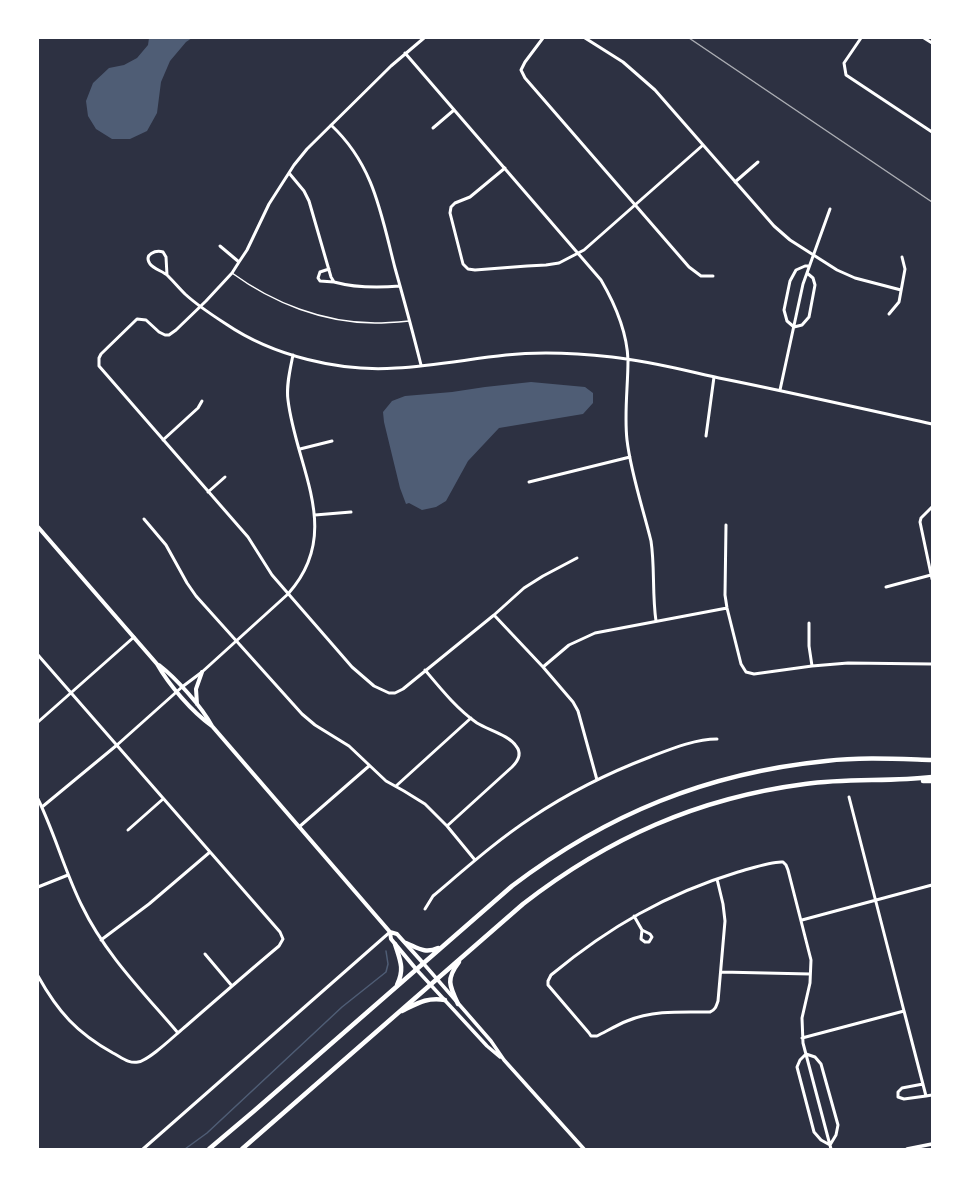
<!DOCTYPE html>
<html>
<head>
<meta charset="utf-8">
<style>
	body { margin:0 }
	#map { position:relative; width:970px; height:1187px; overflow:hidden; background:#2d3142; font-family:Montserrat,sans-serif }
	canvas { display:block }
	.frame { position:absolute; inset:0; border:39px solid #fff; pointer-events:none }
</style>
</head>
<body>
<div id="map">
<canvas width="970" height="1187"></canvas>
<div class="frame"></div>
</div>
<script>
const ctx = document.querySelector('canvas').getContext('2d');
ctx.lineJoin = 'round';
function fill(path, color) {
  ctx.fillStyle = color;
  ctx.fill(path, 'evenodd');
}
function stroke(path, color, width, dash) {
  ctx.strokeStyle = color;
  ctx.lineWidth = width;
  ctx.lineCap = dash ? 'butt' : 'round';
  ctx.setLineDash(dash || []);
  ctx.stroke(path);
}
fill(new Path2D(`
	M149,38H192L186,42L170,61L161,82L157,113L147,131L130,139H112L96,129L88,116L86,101L93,83L109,68L124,65L137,58L148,45Z
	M531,382L585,387L593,393V403L583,414L499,428L468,461L446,501L436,507L422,510L409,503L406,504L400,488L384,422L383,412L392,401L405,396L452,392L485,387Z`), '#4f5d75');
stroke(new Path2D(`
	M185,1149L207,1133L342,1007L386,972L388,964L386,951`), '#4f5d75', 1.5);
stroke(new Path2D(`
	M232,273C273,303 324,323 375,323C387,323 398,322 409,321`), '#fff', 1.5);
stroke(new Path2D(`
	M424,38L391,66L307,149L294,165L269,204L247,250L239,262L232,273L206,301L176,330L169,335H165L159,332L146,320L137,319L101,354L99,358V366L248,537L272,575L352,667L374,686L389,693H395L403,689L494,615L524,588L543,576L577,558
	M543,38L525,62L521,70L525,78L689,267L701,276H713
	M585,38L623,62L655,90L774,226L790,240L837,270L855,278L901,290
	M861,38L844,63L846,75L932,132
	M924,38L932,43
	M405,53L601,280C615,304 627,331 628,360C628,387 624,413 627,440C631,474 643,508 651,541C655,567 652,594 656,621
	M331,125C374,165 381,214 395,268C404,300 413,333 421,365
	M433,128L454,110
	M505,168L470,197L455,203L451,207L450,213L463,264L468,269L475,270L527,266L546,265L559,263L584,250L703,145
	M289,173L304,191L309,201L331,277L334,282C356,288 378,288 400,286
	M735,182L758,162
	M220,246L239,262
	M329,269L320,272L318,278L320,281L334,282
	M807,273L813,278L815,285L809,317L802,325L794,327L787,321L784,310L790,281L796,270L805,266H809
	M167,275L166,257L163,252C156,250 143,254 150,264C155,270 163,271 168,276C174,282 179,288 185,294C198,306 212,315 226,324C273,356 340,372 396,368C433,366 469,359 506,355C541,351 577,353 612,357C650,361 687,371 724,379C794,393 863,409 932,424
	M889,314L899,302L905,269L902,257
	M780,390L803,284L830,209
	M706,436L714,377
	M163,440L198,408L202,401
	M300,449L332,441
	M529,482L630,457
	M208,492L225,477
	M932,507L921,518L920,522L932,579
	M315,515L351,512
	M144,519L166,545L187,583L196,596L302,714L315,725L349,746L386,781L404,791L425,804L447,826L475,860
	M726,525L725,595L727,608L741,664L746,672L754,674L812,666L848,663L932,664
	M886,587L931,575
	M494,615L543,667L573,702L578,711L597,780
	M809,623V646L812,666
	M38,655L280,932L283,939L279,946C248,972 217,999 186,1026C176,1034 150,1060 138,1062C129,1064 121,1057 113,1053C77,1033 58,1012 38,976
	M543,667L569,645L595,633L727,608
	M425,670C441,689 457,709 477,723C488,730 509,735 516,746C522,753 518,761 512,767L447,826
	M38,722L134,637
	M396,786L471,718
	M38,799C55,834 65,872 82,906C105,954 144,993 178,1033
	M42,807L117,745L182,687L202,672L288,594C344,532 296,468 288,400C286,386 290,370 293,355
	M299,827L369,766
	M128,830L163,799
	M717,879L723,904L725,921L718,1001C716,1007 715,1010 710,1012C682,1012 653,1010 627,1021C617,1025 607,1031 597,1036H591L589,1033L548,985V981L551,975C609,927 666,894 738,872C750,869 771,861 783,862L786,865L788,870L811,960L810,983L802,1018L803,1043L831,1149
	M38,887L68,875
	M425,909L433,896C465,869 496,841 531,818C568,793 608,773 650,757C671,749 695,739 717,739
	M634,916L642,930L641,939L645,942H649L652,937L650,934L642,930
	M802,920L932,885
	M101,940L149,904L210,852
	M205,954L232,986
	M721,972L810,974
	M904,1011L926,1096L932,1095
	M802,1038L904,1011L849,797
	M806,1054L815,1057L821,1064L838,1125L836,1135L830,1145L821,1140L814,1132L797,1067L800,1060Z
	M923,1084L902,1088L898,1092V1097L904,1099L926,1096
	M143,1149L390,932`), '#fff', 3);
stroke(new Path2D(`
	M423,963L491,1041L504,1060L584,1149
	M416,969L487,1046L500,1057
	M907,1149L932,1144`), '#fff', 3.5);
stroke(new Path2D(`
	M38,527L157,664C169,685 192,712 212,726L390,932L391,939L416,969
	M159,665C176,678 202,707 212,726
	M197,704L196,689L202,672
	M390,932L397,934L423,963`), '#fff', 4);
stroke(new Path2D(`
	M923,781H932
	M406,943C418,948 425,954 438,948
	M395,944C400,960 405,969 397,985
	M458,1004C449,985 446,979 459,962
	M402,1011C418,1003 427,997 445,1000
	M209,1149L254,1111L512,886C607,814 707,773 826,761C861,757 897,759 932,760
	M242,1149L523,904C608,838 698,798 805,784C847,778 890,782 932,777`), '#fff', 4.5);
stroke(new Path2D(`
	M689,38L932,202`), '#abadb3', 1.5);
</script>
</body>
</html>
